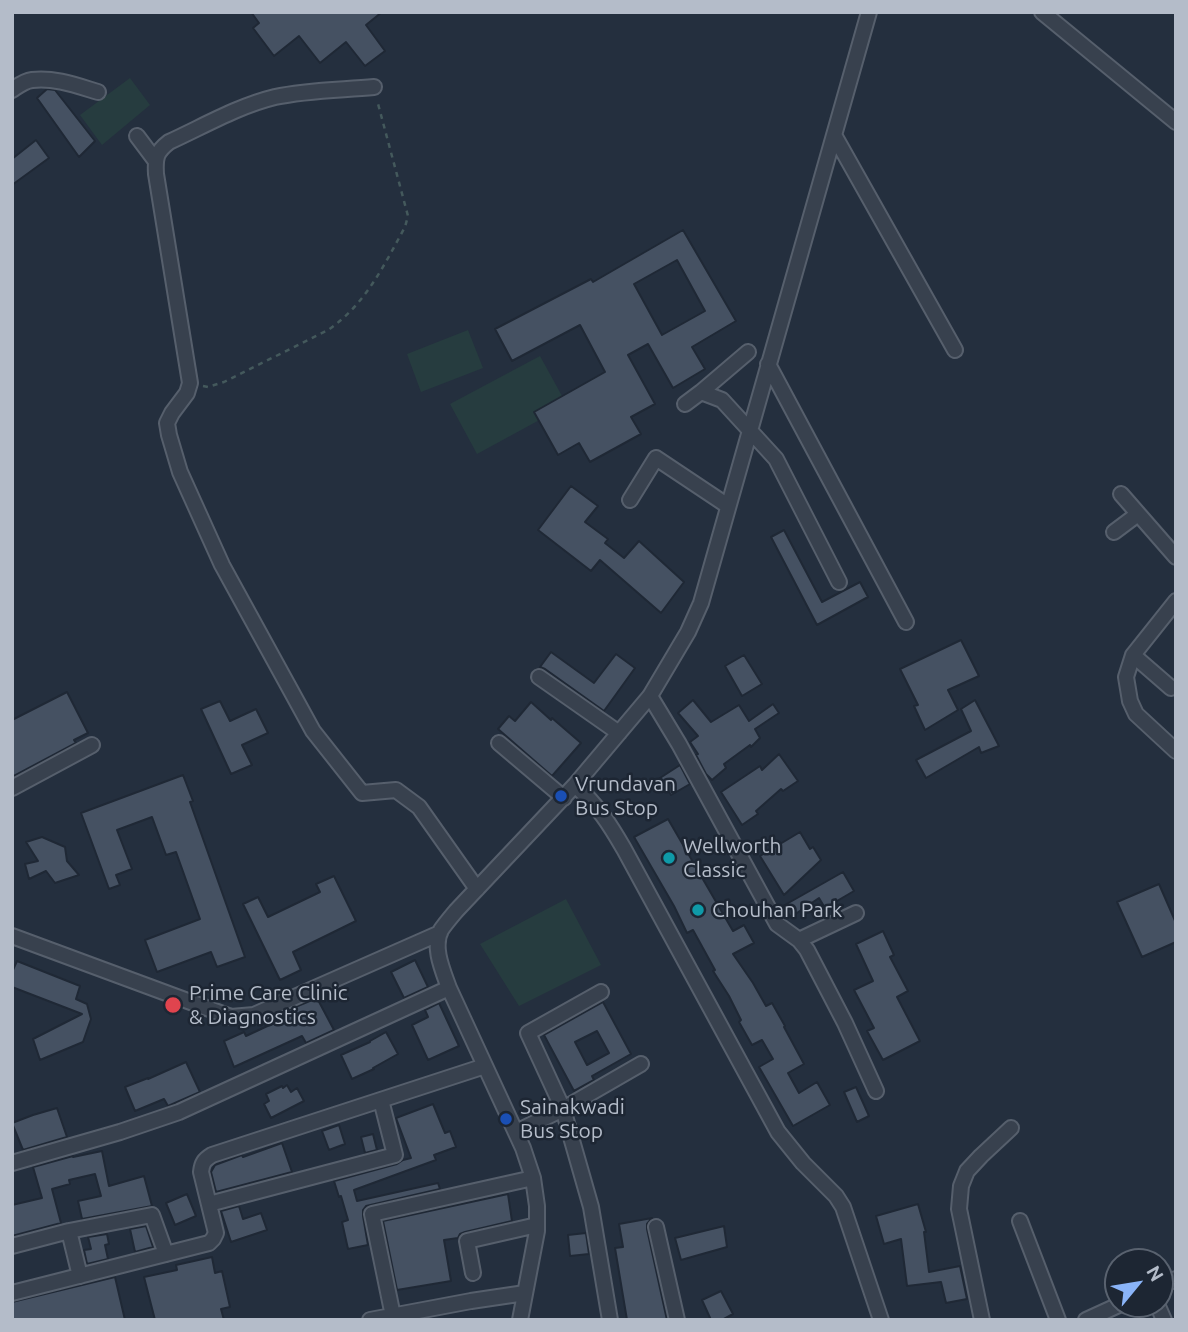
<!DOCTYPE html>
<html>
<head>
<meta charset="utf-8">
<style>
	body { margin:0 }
	#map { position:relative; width:1188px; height:1332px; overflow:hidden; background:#242f3e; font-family:Ubuntu,sans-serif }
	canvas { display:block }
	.frame { position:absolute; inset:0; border:14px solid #b4bcc9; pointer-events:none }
	.north { position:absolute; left:1104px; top:1248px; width:70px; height:70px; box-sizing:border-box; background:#1d2633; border:2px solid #59626f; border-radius:50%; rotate:60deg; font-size:19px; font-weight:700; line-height:28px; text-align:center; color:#b4bcc9 }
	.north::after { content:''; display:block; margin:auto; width:24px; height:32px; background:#8ab4f8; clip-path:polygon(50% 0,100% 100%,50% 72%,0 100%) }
</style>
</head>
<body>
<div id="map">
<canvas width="1188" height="1332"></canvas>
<div class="frame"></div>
<div class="north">N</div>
</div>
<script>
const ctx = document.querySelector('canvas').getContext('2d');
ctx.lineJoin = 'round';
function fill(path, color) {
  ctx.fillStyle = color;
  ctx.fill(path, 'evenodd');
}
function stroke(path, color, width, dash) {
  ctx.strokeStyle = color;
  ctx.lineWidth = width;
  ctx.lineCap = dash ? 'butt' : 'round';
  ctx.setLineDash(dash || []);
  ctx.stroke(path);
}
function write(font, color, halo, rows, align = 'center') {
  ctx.font = font + ' Ubuntu,sans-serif';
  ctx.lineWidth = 5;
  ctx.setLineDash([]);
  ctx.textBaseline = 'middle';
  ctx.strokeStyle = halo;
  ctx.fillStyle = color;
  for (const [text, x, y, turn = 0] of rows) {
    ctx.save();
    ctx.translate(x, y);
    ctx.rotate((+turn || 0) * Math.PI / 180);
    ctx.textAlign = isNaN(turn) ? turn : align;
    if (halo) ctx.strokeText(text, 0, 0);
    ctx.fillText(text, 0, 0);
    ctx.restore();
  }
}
fill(new Path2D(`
	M130,78L150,105L102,145L80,115Z
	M468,330L483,368L421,392L407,354Z
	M540,356L567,405L477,454L450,404Z
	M566,899L601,965L519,1006L480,944Z`), '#263c3f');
const building = new Path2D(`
	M251,12H382L366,25L385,51L365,66L346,42L320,63L299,36L274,56L253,28L259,23Z
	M47,89L55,90L95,141L79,157L37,98Z
	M36,140L49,158L12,185V159Z
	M683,230L736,321L692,347L705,369L673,388L648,344L628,355L655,404L631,417L641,434L590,462L579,443L558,455L534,412L605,372L580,325L512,361L495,329L591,279L593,282ZM677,260L705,311L662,335L634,284Z
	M571,486L598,506L585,522L608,539L605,543L624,558L639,541L684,582L661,613L600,560L591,571L538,530Z
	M784,530L822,602L860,582L868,597L817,625L771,537Z
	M961,640L979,676L948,690L958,710L925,730L914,706L918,705L900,669Z
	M551,652L594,683L616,654L635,668L604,711L545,669L540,667Z
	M744,655L762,684L742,696L725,666Z
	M67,692L88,733L74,740L76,743L12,777V720Z
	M693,700L711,722L739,705L749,721L773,704L779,713L755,729L760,738L751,747L750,745L724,764L726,768L712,780L706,774L696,755L698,754L690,742L698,736L678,713Z
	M975,700L999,746L981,753L979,747L926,778L916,760L971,731L961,709Z
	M220,701L230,721L256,709L268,733L242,745L252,765L231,774L201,709Z
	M531,702L551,720L552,718L581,743L552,776L498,729L509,716L515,721Z
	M779,754L798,781L783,791L781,789L756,811L758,814L742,825L721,792L760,766L762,770Z
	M680,765L690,784L671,795L660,778Z
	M183,775L193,801L190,802L245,957L217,967L211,952L157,972L145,940L200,919L176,852L166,855L152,817L117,830L132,869L116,875L120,885L109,889L81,813Z
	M668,819L733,931L744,925L754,943L733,954L753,983L766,1006L772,1003L785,1026L784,1027L804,1064L788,1073L799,1093L817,1082L830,1105L793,1126L759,1067L773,1059L762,1040L752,1045L739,1022L741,1020L729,996L713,971L715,970L693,930L687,933L674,906L634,837Z
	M800,832L810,849L813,847L821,860L784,895L760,856Z
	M42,837L65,847L67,861L79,875L55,883L46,871L29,879L25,864L38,861L26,842Z
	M843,872L854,891L825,908L819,898L791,917L783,906Z
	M334,876L356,921L293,952L301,970L280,980L243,904L258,897L268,917L320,892L316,884Z
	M1159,884L1176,923V942L1142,957L1117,902Z
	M883,931L894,955L890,957L908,991L897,997L920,1041L883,1060L867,1031L874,1028L854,990L873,981L856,944Z
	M415,960L428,987L404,998L391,972Z
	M17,961L80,986L76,999L87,1004L91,1019L83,1042L40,1060L33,1039L82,1014L12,987V972Z
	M317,998L334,1030L306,1043L302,1036L234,1067L224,1041L244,1032L246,1036L291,1015L288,1010Z
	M603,1002L631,1054L592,1076L594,1080L574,1091L544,1035ZM597,1031L609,1053L587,1065L575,1042Z
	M439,1003L459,1046L428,1060L412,1025L428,1017L425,1010Z
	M386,1032L398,1054L373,1068L374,1069L352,1079L341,1055L370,1042V1041Z
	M186,1062L200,1092L168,1106L164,1099L135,1111L125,1087L148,1078V1079Z
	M287,1085L291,1092L297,1088L304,1101L271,1118L264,1104L269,1101L266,1094L282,1086L283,1088Z
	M856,1087L869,1116L857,1122L844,1092Z
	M433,1104L445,1133L450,1131L456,1147L434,1155L436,1160L354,1190L357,1201L438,1183L440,1189L366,1206L363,1210V1216L368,1245L348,1249L342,1222L348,1220L341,1196L339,1197L334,1181L397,1164L403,1160L411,1158L396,1118Z
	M57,1108L67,1137L23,1150L12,1123L33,1115Z
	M339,1125L345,1144L329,1150L322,1131Z
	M373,1134L377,1150L365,1153L361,1137Z
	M282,1143L292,1172L216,1192L211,1172L215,1165L242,1155L243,1157Z
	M102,1151L109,1186L144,1176L152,1206L82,1219L78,1201L101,1196L95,1174L69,1180L70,1184L52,1189L61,1223L12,1236V1205L42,1198L33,1167L73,1156V1157Z
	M187,1194L196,1216L175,1225L166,1203Z
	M508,1194L512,1221L465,1232L460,1234L458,1238L444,1240L451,1281L397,1290L383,1221Z
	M918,1204L926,1232H924L929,1272L960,1266L967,1299L946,1303L941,1282L907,1286L901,1239L884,1244L876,1216Z
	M239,1206L243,1219L261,1213L267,1230L231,1242L221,1211Z
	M652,1218L647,1224V1229L667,1320H627L615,1248L623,1247L619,1224Z
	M146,1226L153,1247L135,1252L130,1229Z
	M724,1226L727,1247L681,1260L675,1238Z
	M586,1233L589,1254L570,1256L568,1235Z
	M107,1234L109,1244L105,1245L108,1259L87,1264L84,1250L91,1249L88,1237Z
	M212,1257L215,1273L222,1271L230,1307L221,1309L224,1320H155L144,1277L177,1270L176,1265Z
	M115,1277L125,1320H12V1302Z
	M721,1291L733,1314L722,1320H711L702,1300Z`);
fill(building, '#455162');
stroke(building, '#1f2835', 2);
const minor = new Path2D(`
	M1042,12L1176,122
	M374,87C341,90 307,90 275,97C238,106 204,126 169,142C156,152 155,158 156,174L190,383L187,393L172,413L167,423L169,435L180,472L222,565L313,731L362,793L396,790L419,807L477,889
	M12,90C18,86 24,81 32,80C54,77 78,86 98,92
	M834,135L955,350
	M137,136L155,160
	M768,364L906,622
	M701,392L748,352
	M685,404L701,392L722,400L776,459L839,582
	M1121,494L1176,557
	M630,500L656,458L728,506
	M1114,532L1138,514
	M1176,601L1133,655L1126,677L1130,701L1136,714L1176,751
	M1133,655L1171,688
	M539,677L619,733
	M650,696L679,744L777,924L799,940L807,950L845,1023L876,1091
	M499,743L564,798
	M575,785C598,806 609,823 624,849L778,1132L803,1163L836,1196L843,1207L881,1320
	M12,788L92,745
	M12,936L231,1017L254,1015L440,933
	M799,940L856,913
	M601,992L528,1033L563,1109L591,1207L610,1320
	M516,1132L563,1109L641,1064
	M12,1163L120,1132L179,1112L449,988
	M209,1204L395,1155L381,1100
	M1020,1221L1058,1320
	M656,1227L677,1320
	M69,1231L80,1276
	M12,1246L69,1231L152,1215L166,1254
	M473,1273L467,1241L537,1225
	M1160,1286L1176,1279
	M12,1293L209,1243L213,1239L216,1233L201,1172C202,1163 204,1160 212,1155L485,1066
	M1157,1304L1164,1320
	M393,1316L372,1214L533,1178
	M370,1320L471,1301L525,1293
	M520,1320L537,1231V1206L533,1178L523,1148L449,988C443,971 432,947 441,930C445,924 451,917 456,911L575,785L650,696L688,632L701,603L869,12
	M982,1320L959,1209L961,1186L967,1171L981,1156L1011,1128
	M1086,1320L1121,1304`);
stroke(minor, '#565f6c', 18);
stroke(new Path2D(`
	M203,386L208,387L224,382L328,330C366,304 384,265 405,227L408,216L377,100`), '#44595c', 2.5, [5, 5]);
stroke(minor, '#38414e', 14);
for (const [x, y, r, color] of [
	[561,796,7,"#1a4fb4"],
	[669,858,7,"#0f9aa8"],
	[698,910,7,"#0f9aa8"],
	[173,1005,9,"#e0444e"],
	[506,1119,7,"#1a4fb4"]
]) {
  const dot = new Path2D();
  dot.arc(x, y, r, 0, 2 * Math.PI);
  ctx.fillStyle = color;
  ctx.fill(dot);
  stroke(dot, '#1d2633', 2.5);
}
write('21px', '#b4bcc9', '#1d2633', [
	["Vrundavan",575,784],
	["Bus Stop",575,808],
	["Wellworth",683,846],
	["Classic",683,870],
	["Chouhan Park",712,910],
	["Prime Care Clinic",189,993],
	["& Diagnostics",189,1017],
	["Sainakwadi",520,1107],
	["Bus Stop",520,1131]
], 'left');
</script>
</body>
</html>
